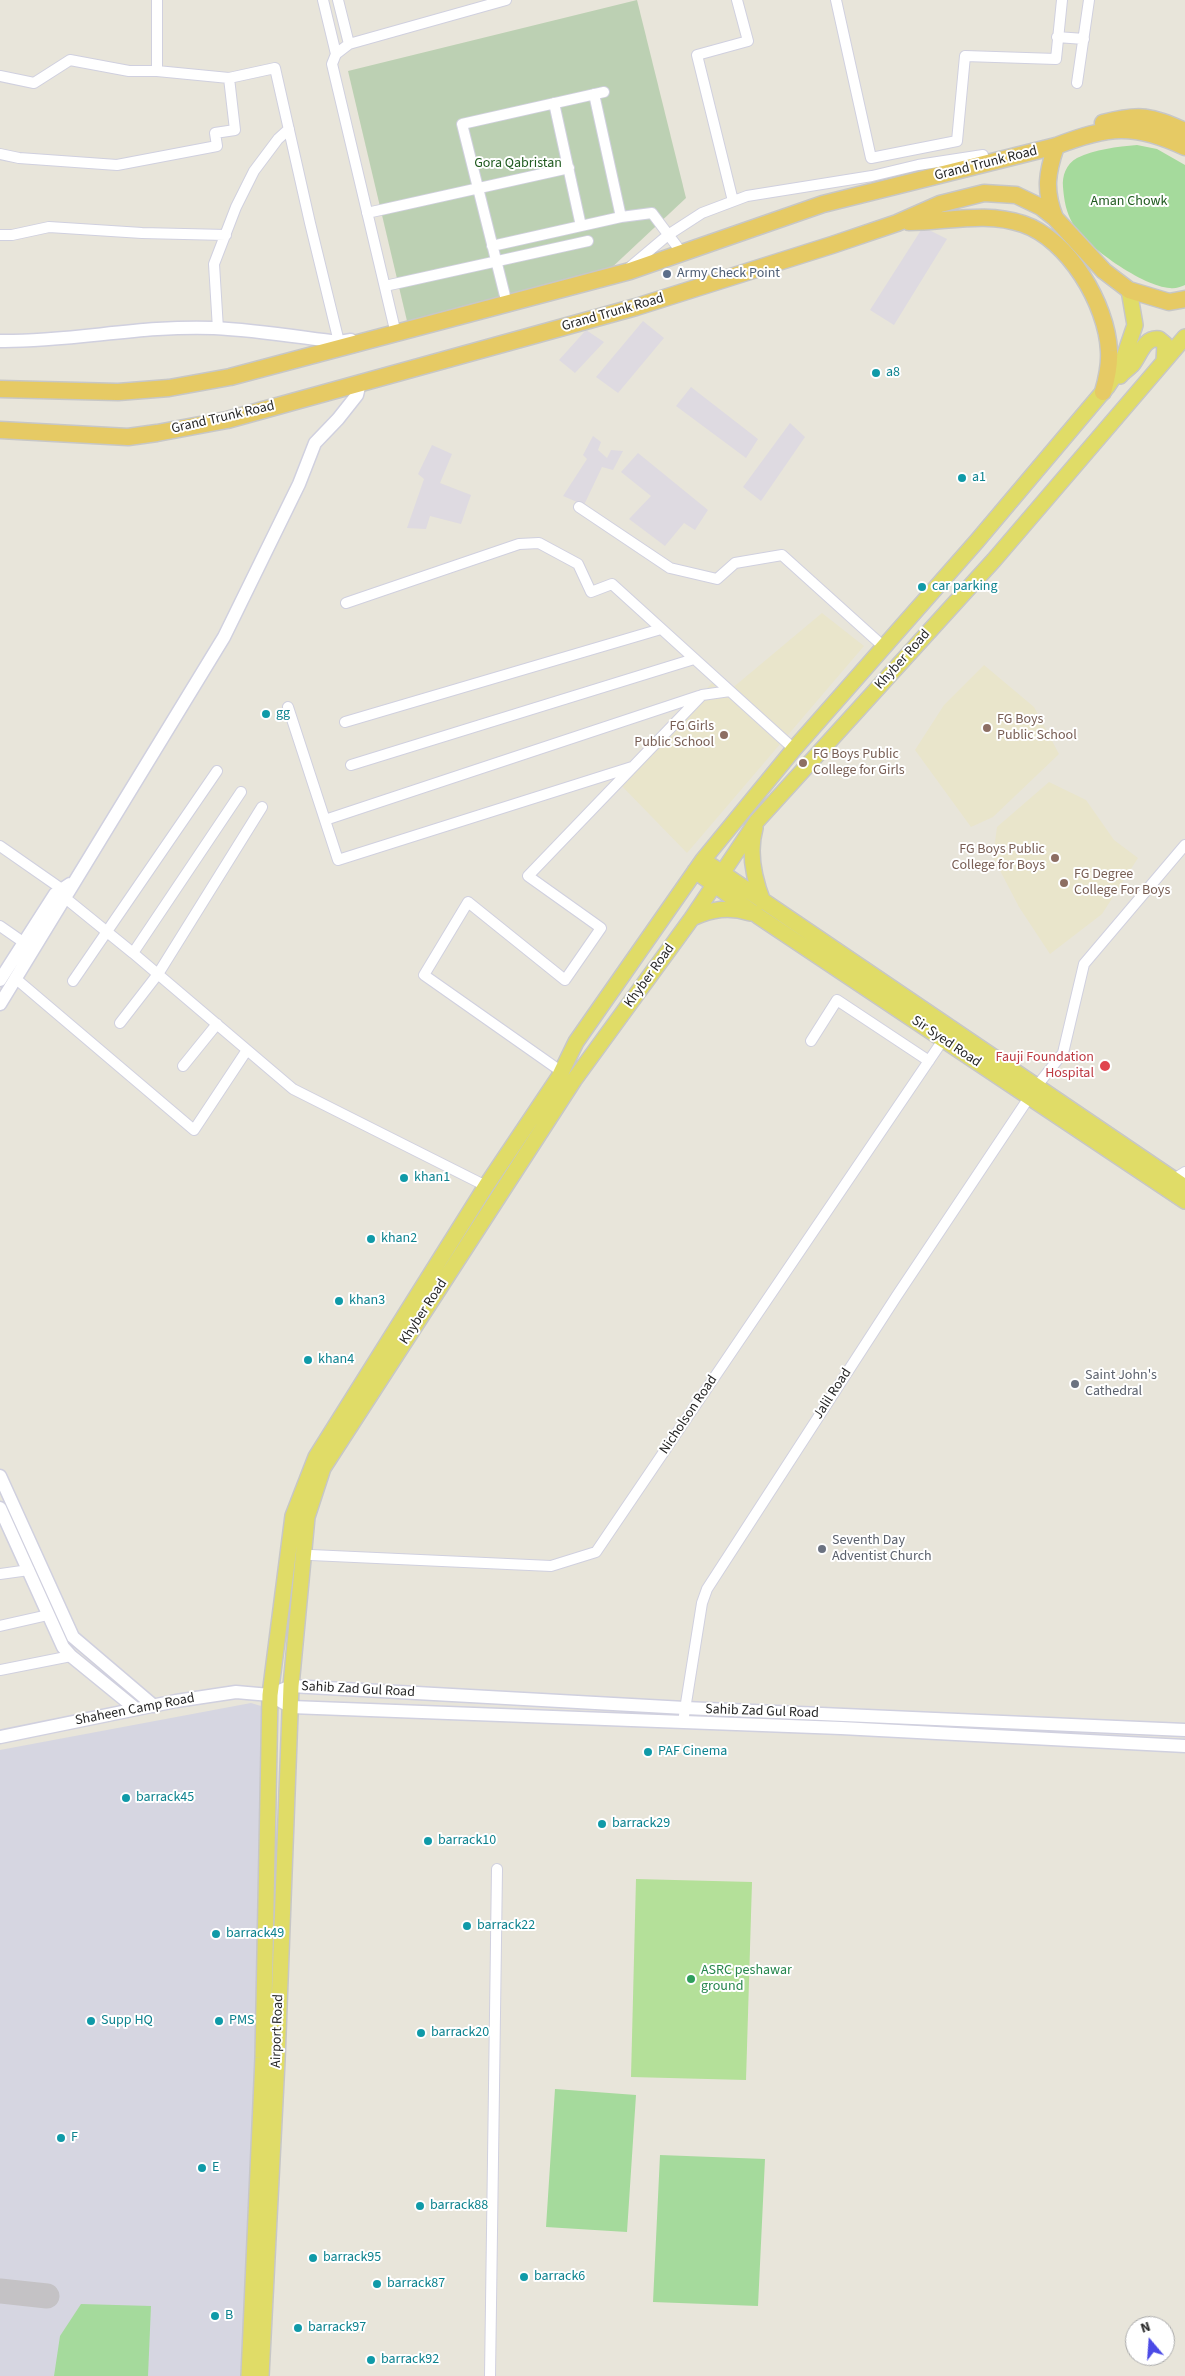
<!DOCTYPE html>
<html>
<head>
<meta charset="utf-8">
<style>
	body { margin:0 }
	#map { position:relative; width:1185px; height:2376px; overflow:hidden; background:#e8e5da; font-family:"Source Sans 3",sans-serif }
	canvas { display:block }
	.north { position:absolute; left:1125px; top:2316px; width:50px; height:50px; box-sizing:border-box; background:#fff; border:1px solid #a9a9a9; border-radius:50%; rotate:342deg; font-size:14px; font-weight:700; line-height:20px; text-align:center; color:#272727 }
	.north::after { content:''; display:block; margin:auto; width:18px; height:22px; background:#4b4ae6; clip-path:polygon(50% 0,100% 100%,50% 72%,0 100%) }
</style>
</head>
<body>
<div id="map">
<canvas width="1185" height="2376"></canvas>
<div class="north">N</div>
</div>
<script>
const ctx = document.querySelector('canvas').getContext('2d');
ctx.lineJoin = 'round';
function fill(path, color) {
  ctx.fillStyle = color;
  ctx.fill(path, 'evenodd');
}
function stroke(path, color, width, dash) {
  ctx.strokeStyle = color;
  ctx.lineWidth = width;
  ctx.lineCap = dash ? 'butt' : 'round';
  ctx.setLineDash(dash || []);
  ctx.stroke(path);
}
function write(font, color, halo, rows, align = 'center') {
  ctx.font = font + ' "Source Sans 3",sans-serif';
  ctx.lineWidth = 4;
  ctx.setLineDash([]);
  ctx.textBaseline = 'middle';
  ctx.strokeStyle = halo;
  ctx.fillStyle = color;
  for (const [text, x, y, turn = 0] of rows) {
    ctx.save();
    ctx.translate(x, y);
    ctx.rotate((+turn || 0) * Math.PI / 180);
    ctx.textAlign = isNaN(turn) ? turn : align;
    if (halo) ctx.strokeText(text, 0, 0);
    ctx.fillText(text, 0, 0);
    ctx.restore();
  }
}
fill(new Path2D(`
	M923,227L947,239L894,325L870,310Z
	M643,321L664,338L618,393L596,377Z
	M586,330L604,342L575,373L559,360Z
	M691,387L758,439L746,458L676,406Z
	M790,423L805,437L761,501L743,487Z
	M593,436L601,442L598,450L607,458L611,450L623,451L613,470L602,467L584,505L563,496L587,459L583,455Z
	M432,445L452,454L440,483L471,495L461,524L430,516L426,529L407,528L424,479L418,474Z
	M638,453L708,510L695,530L684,523L665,546L629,519L651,496L621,472Z`), '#dedae1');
fill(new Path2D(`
	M822,613L864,646L687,853L617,781L714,681L730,690Z
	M984,665L1034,707L1059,754L993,817L971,827L915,750L944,705Z
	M1049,782L1086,800L1114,840L1138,858L1102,914L1050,954L1019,907L993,857L997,827Z`), '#e9e5cb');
fill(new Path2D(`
	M251,1703L261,1706L264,1711L267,1784L244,2376H0V1750Z`), '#d6d6e1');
fill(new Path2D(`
	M1137,145L1157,149L1185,165V285C1180,287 1175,289 1170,288C1144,287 1085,246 1073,224C1066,212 1064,200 1063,187C1062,176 1066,164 1077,158C1095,149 1117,147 1137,145Z
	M555,2089L636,2095L627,2232L546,2227Z
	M660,2155L765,2159L758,2306L653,2302Z
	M81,2304L151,2306L148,2376H54L60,2336Z`), '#a5da9c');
fill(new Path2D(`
	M637,0L686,198L607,272L556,290L407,321L348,71Z`), '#bcd0b3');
fill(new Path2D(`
	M636,1879L752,1882L746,2080L631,2077Z`), '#b4e099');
stroke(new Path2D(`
	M0,2291L47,2296`), '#c4c2c5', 25);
const minor = new Path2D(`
	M323,0L336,54
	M338,0L349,44
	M836,0L871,158L957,141L965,56L1056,59L1062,0
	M1057,37L1084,39
	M157,71V0
	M0,76L34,83L70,60L129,71H157L229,78L275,68L310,223L339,342
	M1077,83L1089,0
	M594,94L621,217
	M554,103L581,226
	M0,154L19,158L117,165L217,146L215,133L235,130L229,78
	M733,201L697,55L748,41L737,0
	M367,213L569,168
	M0,235H12L49,227L142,233L226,235
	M492,246L621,217L652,213L682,253
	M630,267L668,235L702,213L747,196L872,176L918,165L983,155
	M385,286L588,241
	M507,304L462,124L604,92
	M218,329L214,264L236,207L254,171L278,139L289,129
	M396,334L332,64L336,54L349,44L506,0
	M579,507L670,568L717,579L735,563L782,555L884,647
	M346,603L519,544L539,543L578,564L591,592L612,584L730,691
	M288,707L338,860L632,767
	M345,722L661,629
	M351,765L694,659
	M325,820L699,696
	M0,846L66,892
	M64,897L133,953L293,1089L486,1186
	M0,926L23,942
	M133,953L241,792
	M15,978L194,1130L247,1050
	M73,981L217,771
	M120,1023L158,974L262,807
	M811,1041L837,1000L929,1061
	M183,1066L217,1024
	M562,1072L424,975L468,902L565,980L601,928L528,876L702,695L730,691L794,749
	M1174,1179L1185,1172
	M311,1555L551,1566L596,1552L943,1040
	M0,1574L29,1570
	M0,1626L48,1615
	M0,1670L71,1656
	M683,1722L702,1603L707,1589L896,1297L1036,1087L1063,1053L1084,964L1185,845
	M490,2376L497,1869`);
const tertiary = new Path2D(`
	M0,341C71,342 142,325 214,328C256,330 298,337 339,342L351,340
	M0,980L55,894L70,884
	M0,1004L224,637L299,484L315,443L338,419L357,395L360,383
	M0,1476L73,1637L154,1706
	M0,1508L63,1647L71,1656L136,1709
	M270,1695L291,1686L685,1708L1185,1730
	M0,1737L176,1701L236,1692L270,1695L291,1707L841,1728L1185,1746`);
const primary = new Path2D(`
	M1120,376C1123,372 1128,369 1132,365C1140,355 1144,337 1159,339L1165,344L1164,361
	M755,828C748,853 754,879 763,902
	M703,860L1185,1187
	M695,871L758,916L1185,1201
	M692,918C712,909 729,906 750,913
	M249,2376L263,2058L270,1695L293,1516L316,1457L486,1186L559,1077L576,1042L703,860L794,749L977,541L1107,387L1121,366L1135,325L1129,290
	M261,2376L277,2060L291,1686L307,1517L323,1468L574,1080L692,918L757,821L994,560L1185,337`);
const trunk = new Path2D(`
	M1103,123C1141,113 1150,116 1185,131
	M1055,218C1044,190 1047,173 1056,146
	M909,222C946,222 986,211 1023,224C1068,239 1107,304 1109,351C1110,365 1107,378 1103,392
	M0,389L118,392L169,388L230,377L630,271L823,204L1056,146C1108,126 1134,123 1185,147
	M0,430L128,437L157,433L227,420L636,307L832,245L897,223L940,204L984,193L1016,195L1041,207L1055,218L1104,271L1129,290L1169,302L1185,299`);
stroke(minor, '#d0d0df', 12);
stroke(tertiary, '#d0d0df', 15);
stroke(primary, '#c7c7c7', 18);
stroke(trunk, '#c7c7c7', 19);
stroke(minor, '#fff', 10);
stroke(tertiary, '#fff', 12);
stroke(primary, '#e0dc67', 15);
stroke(trunk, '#e6ca64', 16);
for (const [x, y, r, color] of [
	[667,274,5,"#5c6f8a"],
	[876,373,5,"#0f9aa8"],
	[962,478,5,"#0f9aa8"],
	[922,587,5,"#0f9aa8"],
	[266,714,5,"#0f9aa8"],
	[987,728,5,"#8d6e63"],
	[724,735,5,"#8d6e63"],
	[803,763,5,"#8d6e63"],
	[1055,858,5,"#8d6e63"],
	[1064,883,5,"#8d6e63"],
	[1105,1066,6,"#e0444e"],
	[404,1178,5,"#0f9aa8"],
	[371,1239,5,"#0f9aa8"],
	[339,1301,5,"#0f9aa8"],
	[308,1360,5,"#0f9aa8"],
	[1075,1384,5,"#6b7280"],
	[822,1549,5,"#6b7280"],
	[648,1752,5,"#0f9aa8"],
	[126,1798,5,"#0f9aa8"],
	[602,1824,5,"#0f9aa8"],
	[428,1841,5,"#0f9aa8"],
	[467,1926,5,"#0f9aa8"],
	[216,1934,5,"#0f9aa8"],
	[691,1979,5,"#2e9e5b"],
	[91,2021,5,"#0f9aa8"],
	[219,2021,5,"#0f9aa8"],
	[421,2033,5,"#0f9aa8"],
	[61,2138,5,"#0f9aa8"],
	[202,2168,5,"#0f9aa8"],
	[420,2206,5,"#0f9aa8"],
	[313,2258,5,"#0f9aa8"],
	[524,2277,5,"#0f9aa8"],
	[377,2284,5,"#0f9aa8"],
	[215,2316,5,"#0f9aa8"],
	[298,2328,5,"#0f9aa8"],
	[371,2360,5,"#0f9aa8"]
]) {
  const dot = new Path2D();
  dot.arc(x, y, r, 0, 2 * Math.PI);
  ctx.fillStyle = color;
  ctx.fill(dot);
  stroke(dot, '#fff', 2);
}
write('14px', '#215b20', '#fff', [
	["Gora Qabristan",518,164],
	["Aman Chowk",1129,202]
]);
write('14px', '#272727', '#fff', [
	["Grand Trunk Road",986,164,-14],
	["Grand Trunk Road",613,313,-16],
	["Grand Trunk Road",223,418,-13],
	["Khyber Road",903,660,-48],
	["Khyber Road",650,976,-54],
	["Sir Syed Road",946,1042,34],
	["Khyber Road",424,1312,-57],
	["Jalil Road",833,1394,-57],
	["Nicholson Road",689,1415,-56],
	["Sahib Zad Gul Road",358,1690,3],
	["Shaheen Camp Road",135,1710,-11],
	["Sahib Zad Gul Road",762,1712,2],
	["Airport Road",278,2031,-88]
]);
write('14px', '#4e5e75', '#fff', [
	["Army Check Point",677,274]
], 'left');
write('14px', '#0d838f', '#fff', [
	["a8",886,373],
	["a1",972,478],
	["car parking",932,587],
	["gg",276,714],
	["khan1",414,1178],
	["khan2",381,1239],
	["khan3",349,1301],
	["khan4",318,1360],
	["PAF Cinema",658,1752],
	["barrack45",136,1798],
	["barrack29",612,1824],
	["barrack10",438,1841],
	["barrack22",477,1926],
	["barrack49",226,1934],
	["Supp HQ",101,2021],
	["PMS",229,2021],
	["barrack20",431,2033],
	["F",71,2138],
	["E",212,2168],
	["barrack88",430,2206],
	["barrack95",323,2258],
	["barrack6",534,2277],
	["barrack87",387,2284],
	["B",225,2316],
	["barrack97",308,2328],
	["barrack92",381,2360]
], 'left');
write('14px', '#785e54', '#fff', [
	["FG Boys",997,720],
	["Public School",997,736],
	["FG Girls",714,727,"right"],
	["Public School",714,743,"right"],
	["FG Boys Public",813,755],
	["College for Girls",813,771],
	["FG Boys Public",1045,850,"right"],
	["College for Boys",1045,866,"right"],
	["FG Degree",1074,875],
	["College For Boys",1074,891]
], 'left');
write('14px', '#be3a42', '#fff', [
	["Fauji Foundation",1094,1058],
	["Hospital",1094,1074]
], 'right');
write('14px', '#5b616d', '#fff', [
	["Saint John's",1085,1376],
	["Cathedral",1085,1392],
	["Seventh Day",832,1541],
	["Adventist Church",832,1557]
], 'left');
write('14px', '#27864d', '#fff', [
	["ASRC peshawar",701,1971],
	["ground",701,1987]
], 'left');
</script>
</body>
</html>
